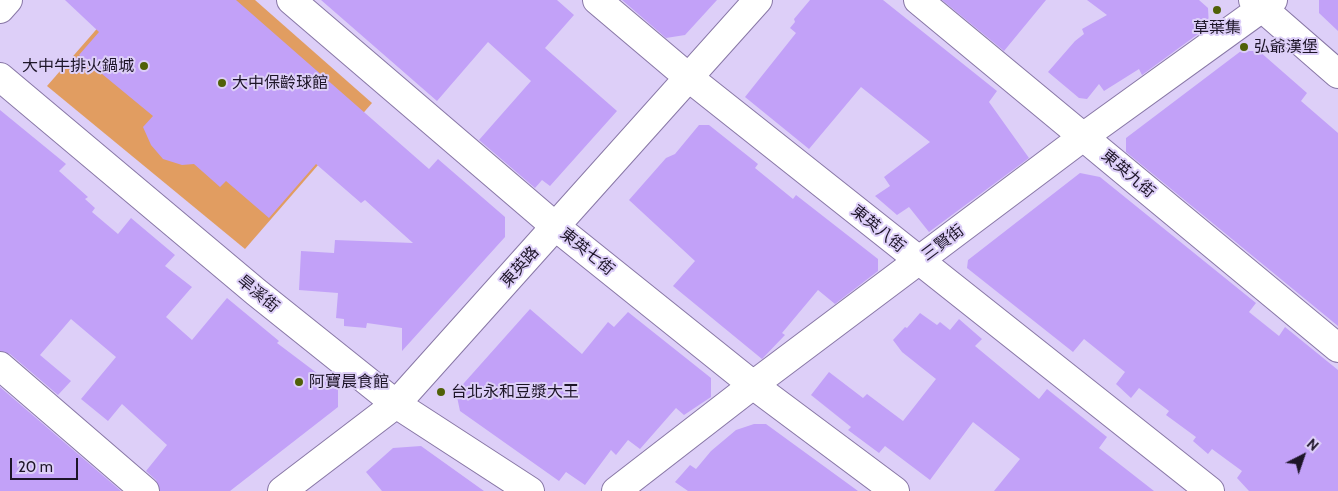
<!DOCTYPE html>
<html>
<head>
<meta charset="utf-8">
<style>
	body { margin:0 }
	#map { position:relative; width:1338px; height:491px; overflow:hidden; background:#ddcff8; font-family:Cabin,sans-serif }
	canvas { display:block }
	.north { position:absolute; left:1278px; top:431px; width:50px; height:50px; -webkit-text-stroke:4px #ddcff8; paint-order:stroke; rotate:41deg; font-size:14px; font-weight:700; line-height:20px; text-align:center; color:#1d1528 }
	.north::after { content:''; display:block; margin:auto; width:18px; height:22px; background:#1d1528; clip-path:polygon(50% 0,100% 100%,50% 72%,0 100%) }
	.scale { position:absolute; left:10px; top:458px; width:68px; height:22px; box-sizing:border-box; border:2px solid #1d1528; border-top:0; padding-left:6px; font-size:15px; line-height:18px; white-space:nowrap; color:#1d1528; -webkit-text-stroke:4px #ddcff8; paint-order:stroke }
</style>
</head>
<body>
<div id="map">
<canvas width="1338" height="491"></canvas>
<div class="north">N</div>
<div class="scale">20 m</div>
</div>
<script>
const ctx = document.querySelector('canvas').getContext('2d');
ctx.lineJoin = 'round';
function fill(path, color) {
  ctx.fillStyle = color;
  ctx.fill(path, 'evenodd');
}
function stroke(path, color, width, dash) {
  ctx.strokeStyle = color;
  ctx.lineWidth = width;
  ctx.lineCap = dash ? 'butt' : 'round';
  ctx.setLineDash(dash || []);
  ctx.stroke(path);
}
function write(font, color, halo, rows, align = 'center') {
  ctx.font = font + ' Cabin,"Noto Sans TC",sans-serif';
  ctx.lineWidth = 4;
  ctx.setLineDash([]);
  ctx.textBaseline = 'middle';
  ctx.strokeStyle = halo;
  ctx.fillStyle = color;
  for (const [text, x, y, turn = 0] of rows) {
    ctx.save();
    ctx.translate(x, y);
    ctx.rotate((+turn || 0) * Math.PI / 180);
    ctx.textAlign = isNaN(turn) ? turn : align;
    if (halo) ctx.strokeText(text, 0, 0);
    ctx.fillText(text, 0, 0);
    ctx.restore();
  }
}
fill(new Path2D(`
	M122,0H255L372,103L245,249L47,86Z`), '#e19d61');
fill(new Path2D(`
	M65,0H236L429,169L438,159L505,217V237L402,351V328L367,323L366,328L344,326V319L336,318L338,293L299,290L301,251L334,253L335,240L413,243L365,200L361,203L316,164L269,218L226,181L220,187L194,164L182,165L163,159L151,145L143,127L153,116L79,55L99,32Z
	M321,0H557L574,15L545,48L617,111L550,186L542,180L535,188L479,140L531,81L488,42L437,101Z
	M622,0H717L685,35L666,38Z
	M810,0H883L997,91L989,102L1029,158L929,232L909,207L897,215L875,196L890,186L884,177L930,142L861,87L809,149L745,97L796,33L790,28L795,22L794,19Z
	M942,0H1046L1004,51Z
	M1087,0H1199L1208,8L1209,26L1142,75L1139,69L1104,91L1099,84L1087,99L1079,98L1048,72L1075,41L1084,34L1082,29L1107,15Z
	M1319,0H1338V31L1319,13Z
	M1241,51H1259L1307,93L1301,101L1338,133V326L1126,152V138Z
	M0,110L66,164L59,171L88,197L85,199L95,208L92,212L118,234L131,218L175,255L165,266L192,287L166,317L192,340L227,298L279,341L277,343L338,389V407L230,491H160L156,480L146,471L167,445L122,404L108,421L81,399L116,357L71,319L40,355L71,381L58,395L10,354L0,351Z
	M699,125H709L758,164L755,168L793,199L796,195L878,259V271L835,304L818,290L782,333L785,335L762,359L673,286L695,261L629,200L666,158L675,154Z
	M1080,173L1100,177L1256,303L1249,312L1279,336L1285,327L1338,370V491H1249L1237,478L1242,471L1212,449L1208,454L1193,441L1196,437L1166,415L1169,411L1139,388L1131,398L1116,384L1125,372L1084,339L1073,352L967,268L968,260Z
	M530,309L582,354L608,322L614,327L628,312L711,378V397L684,415L676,408L640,449L628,440L616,455L611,450L585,485L566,472L559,481L460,411L456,392Z
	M920,313L937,325L940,322L950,330L959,319L982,339L975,346L1039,399L1047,389L1107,437L1099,448L1154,491H994L1020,459L973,422L930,480L885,446L879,453L848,430L851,427L811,395L829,372L863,398L867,394L903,421L936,379L902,352L893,340L905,327L907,328Z
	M0,387L121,491H0Z
	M754,424H766L858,491H688L675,482L690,465L696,469L711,451L736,430Z
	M421,446L484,491H382L366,472L393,448Z`), '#c2a1f8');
const minor = new Path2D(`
	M291,0L556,227L753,385L895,491
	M597,0L688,77L1210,491
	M918,0L1338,348
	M1253,0L1338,74
	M0,9L8,0
	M0,77L256,292L396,404L530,491
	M0,366L145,491
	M282,491L396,404L758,0
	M616,491L753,385L1083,137L1273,0`);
stroke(minor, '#8877a6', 30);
stroke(minor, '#fff', 28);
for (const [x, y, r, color] of [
	[1217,10,5,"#506108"],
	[1244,47,5,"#506108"],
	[144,66,5,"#506108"],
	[222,83,5,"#506108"],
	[299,382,5,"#506108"],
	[441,392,5,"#506108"]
]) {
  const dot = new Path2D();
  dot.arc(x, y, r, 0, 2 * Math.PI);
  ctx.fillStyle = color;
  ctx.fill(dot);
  stroke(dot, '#ddcff8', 2);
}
write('16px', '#1d1528', '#ddcff8', [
	["草葉集",1217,28,"center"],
	["弘爺漢堡",1254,47],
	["大中牛排火鍋城",134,66,"right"],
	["大中保齡球館",232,83],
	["阿寶晨食館",309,382],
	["台北永和豆漿大王",451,392]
], 'left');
write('16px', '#1d1528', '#ddcff8', [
	["東英九街",1128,174,40],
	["東英八街",878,229,39],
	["三賢街",943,243,-37],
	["東英七街",587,252,39],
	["東英路",520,267,-48],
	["旱溪街",258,294,39]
]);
</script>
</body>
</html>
